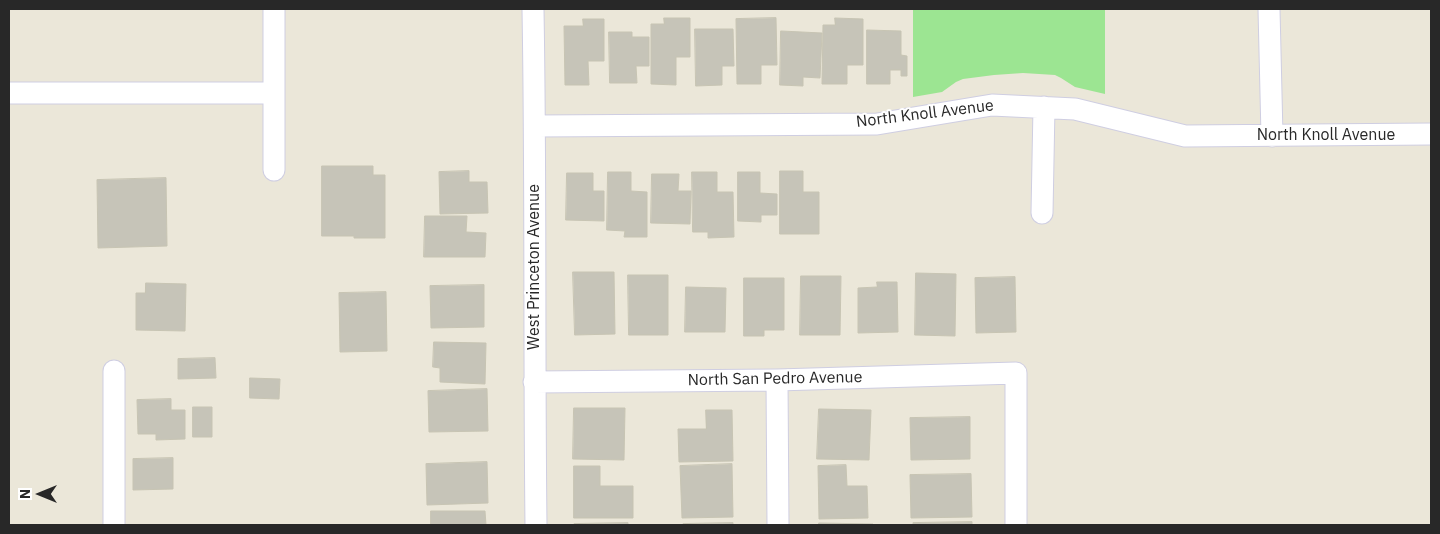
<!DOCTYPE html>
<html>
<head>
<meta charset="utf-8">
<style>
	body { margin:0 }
	#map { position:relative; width:1440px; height:534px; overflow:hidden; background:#ebe7d9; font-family:"IBM Plex Sans",sans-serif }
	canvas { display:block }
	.frame { position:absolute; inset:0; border:10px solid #282828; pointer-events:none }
	.north { position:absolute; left:15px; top:469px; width:50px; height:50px; -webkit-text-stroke:4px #fff; paint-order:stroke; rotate:270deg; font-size:14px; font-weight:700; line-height:20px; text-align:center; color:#282828 }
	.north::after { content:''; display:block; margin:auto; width:18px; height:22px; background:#282828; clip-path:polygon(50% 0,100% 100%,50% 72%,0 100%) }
</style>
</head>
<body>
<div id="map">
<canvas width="1440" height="534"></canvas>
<div class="frame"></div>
<div class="north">N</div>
</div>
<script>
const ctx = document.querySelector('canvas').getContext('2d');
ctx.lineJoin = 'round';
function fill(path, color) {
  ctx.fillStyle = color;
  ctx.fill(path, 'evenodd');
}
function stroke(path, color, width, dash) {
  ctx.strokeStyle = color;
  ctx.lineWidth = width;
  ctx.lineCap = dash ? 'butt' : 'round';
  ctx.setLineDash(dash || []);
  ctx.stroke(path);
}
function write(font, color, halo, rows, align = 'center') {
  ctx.font = font + ' "IBM Plex Sans",sans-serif';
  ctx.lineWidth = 4;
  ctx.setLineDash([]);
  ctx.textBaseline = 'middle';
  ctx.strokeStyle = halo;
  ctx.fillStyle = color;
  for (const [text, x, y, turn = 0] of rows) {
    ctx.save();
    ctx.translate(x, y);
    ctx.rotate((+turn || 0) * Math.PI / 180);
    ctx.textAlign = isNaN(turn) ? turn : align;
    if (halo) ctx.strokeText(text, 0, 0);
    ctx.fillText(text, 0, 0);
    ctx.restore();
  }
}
fill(new Path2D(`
	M913,9H1105V94L1075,87L1061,78L1055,75L1023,73L994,75L963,79L956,82L942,92L913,97Z`), '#9ce592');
const building = new Path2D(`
	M664,18H690V57H676V85L651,84V24H664Z
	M776,18L777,65H761V84H737L736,19Z
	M835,18L863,19V65H847V84H822L823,25H835Z
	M583,19H604V61H588L589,85H565L564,26H583Z
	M695,29H733L734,66H722V85L696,86Z
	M867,30L901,31V55L907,56V76H901V70H890V84H867Z
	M781,31L822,33L820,78L803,77V86L780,85Z
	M609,32H632V37H649V66H636L637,83H610Z
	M322,166H373V175H385V238H354V236H322Z
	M469,171V182H487L488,213L440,214L439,172Z
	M780,171H803V192H819V234H780Z
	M608,172H631V191L647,192V237H624L625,231L607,230Z
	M692,172H717V192H733L734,237L708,238V232H693Z
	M738,172H760V193L777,194V215H761V222L738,221Z
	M567,173H593V191H604V221L566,220Z
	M652,174H679L678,191H691L690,224L651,223Z
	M166,178L167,246L98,248L97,180Z
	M425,216H467L466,232L486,233L485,257H424Z
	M573,272H614L615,334L575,335Z
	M916,273L956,274L955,336L915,335Z
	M628,275H668V335H629Z
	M801,276H841L840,335H800Z
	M1015,277L1016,332L976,333L975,278Z
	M744,278H784V330H764V336H744Z
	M877,282H897L898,332L858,333V288L877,287Z
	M146,283L186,284L185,331L136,330V293H145Z
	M484,285V327L431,328L430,286Z
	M686,287L726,288L725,332H685Z
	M386,292L387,351L340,352L339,293Z
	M434,342L486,343L485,384L440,382V368L433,367Z
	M215,358L216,378L178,379V359Z
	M250,378L280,379L279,399L250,398Z
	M487,389L488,431L429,432L428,391Z
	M171,399V410H185V439L156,440V434H138L137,400Z
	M193,407H212V437H193Z
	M574,408H625L624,460L573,459Z
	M819,409L871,410L869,460L817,459Z
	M706,410H732L733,461L679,462L678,429H706Z
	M970,417V459L911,460L910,418Z
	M173,458V489L133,490V459Z
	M487,462L488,503L427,505L426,464Z
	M732,464L733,517L682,518L680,466Z
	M846,465L847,486H867L868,518L819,519L818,466Z
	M574,466H600V486H633V518H574Z
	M971,474L972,517L911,518L910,475Z
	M431,511H485L486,525H431Z
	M972,522V525H913V523Z
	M628,523V525H574V524Z
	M733,523V525H683V524Z
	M819,523L873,524V525H819Z`);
fill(building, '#c6c4b8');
stroke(building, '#c7c4b3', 1);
const minor = new Path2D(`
	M274,9V170
	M533,9C536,181 534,353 536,525
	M1269,9L1272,136
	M9,93H274
	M535,126L877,124L992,105L1075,109L1185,136L1431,134
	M1042,213L1044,107
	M114,371V525
	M777,380L778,525
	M534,382L777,380L1016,373V525`);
stroke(minor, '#cfcee2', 23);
stroke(minor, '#fff', 21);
write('16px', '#282828', '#fff', [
	["North Knoll Avenue",925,114,-7],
	["North Knoll Avenue",1326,135],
	["West Princeton Avenue",534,267,-90],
	["North San Pedro Avenue",775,379,-1]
]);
</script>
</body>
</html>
